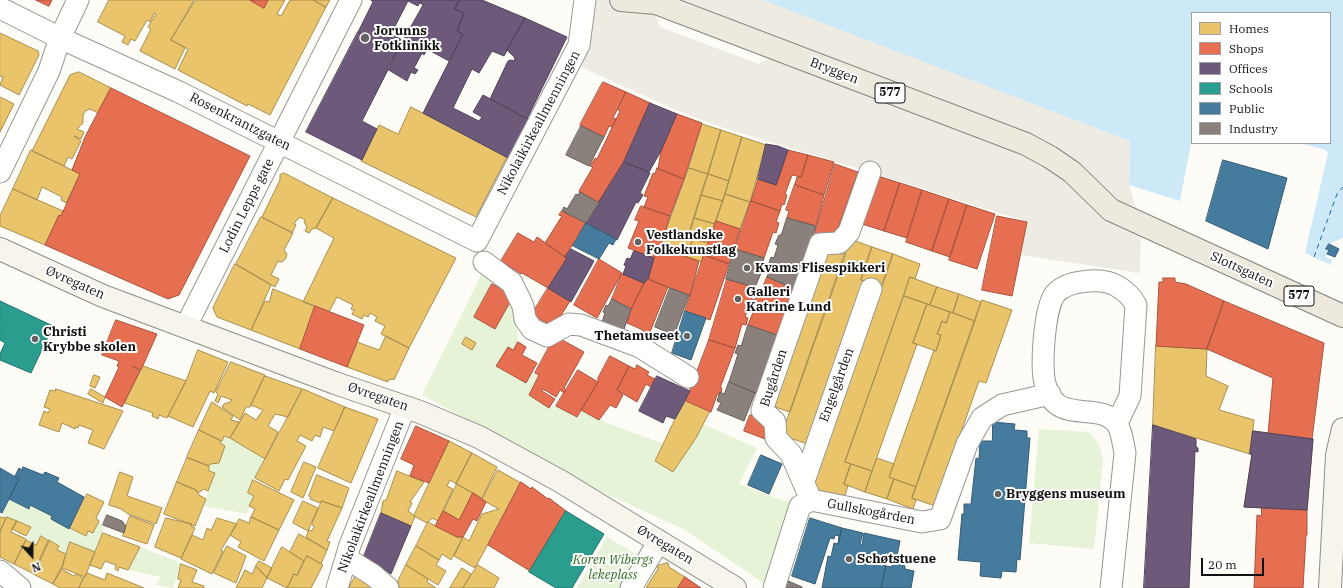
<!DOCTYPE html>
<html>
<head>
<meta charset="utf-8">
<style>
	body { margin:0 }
	#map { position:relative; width:1343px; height:588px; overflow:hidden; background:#fdfcf7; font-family:"IBM Plex Serif",serif }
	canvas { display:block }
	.legend { position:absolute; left:1191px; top:12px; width:140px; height:132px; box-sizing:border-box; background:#fff; border:1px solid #a0a0a0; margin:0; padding:5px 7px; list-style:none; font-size:12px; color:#111 }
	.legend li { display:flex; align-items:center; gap:8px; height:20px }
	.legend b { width:20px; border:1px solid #a0a0a0 }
	.north { position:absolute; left:12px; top:536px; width:40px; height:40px; -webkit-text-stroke:3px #fff; paint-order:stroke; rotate:159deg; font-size:11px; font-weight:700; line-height:16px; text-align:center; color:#111 }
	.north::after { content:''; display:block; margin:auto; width:14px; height:18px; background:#111; clip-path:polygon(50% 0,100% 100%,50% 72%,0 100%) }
	.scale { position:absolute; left:1201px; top:558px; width:63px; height:18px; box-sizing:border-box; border:2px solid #111; border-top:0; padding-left:5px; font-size:12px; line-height:14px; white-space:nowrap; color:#111; -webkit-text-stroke:3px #fff; paint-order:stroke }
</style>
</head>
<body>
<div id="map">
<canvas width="1343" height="588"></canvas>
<ul class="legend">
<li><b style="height:11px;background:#e9c46a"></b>Homes</li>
<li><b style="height:11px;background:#e76f51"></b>Shops</li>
<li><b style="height:11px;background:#6d597a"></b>Offices</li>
<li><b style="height:11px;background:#2a9d8f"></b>Schools</li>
<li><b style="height:11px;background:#457b9d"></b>Public</li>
<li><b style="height:11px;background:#8a817c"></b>Industry</li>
</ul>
<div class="north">N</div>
<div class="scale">20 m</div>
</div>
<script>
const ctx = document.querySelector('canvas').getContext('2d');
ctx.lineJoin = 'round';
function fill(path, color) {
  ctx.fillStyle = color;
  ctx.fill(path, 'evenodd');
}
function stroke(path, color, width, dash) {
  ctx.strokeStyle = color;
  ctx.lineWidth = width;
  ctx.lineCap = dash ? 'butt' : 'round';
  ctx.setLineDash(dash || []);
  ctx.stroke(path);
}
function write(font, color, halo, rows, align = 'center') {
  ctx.font = font + ' "IBM Plex Serif",serif';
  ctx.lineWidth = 4;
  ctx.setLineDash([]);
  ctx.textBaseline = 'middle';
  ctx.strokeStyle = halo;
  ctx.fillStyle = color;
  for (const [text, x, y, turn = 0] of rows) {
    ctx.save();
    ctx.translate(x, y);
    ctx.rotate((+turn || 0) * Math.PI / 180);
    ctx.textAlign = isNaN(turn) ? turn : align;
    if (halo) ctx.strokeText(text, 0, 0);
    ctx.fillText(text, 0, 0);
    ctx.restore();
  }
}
fill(new Path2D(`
	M483,271L492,284L474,317L495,329L514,295L518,342L513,350L507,347L496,366L526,383L532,373L539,375L529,396L549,408L556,406L576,417L581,410L599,420L664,444L655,461L673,472L696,438L703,424L757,448L739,484L793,504L768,586L683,529L600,491L422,395Z
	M1039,429L1089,432L1099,444L1103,460L1094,549L1029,543Z
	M224,436L230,438L231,437L265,459L248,493L254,496L247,514L203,506L215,473L209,471L210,464L219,462L225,446L220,443Z
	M9,499L28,509L30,504L52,516L51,519L86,536L88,531L93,533L99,521L103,525V533L95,552L70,542L66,554L57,550L59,546L41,536L36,545L26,539L31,527L16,520L3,518L2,513Z
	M607,537L643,558L624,588H577Z
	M140,547L181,563L173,588L156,585L161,577L128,570Z`), '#e7f3d7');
fill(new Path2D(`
	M584,0H767L1130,141L1129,185L1141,224L1140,273L1020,255L1027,222L870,172L721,127L678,111L581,67L585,57ZM655,13L771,56L759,64L660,27Z`), '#edebe2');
fill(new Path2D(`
	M763,0H1343V238L1329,244L1326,257L1332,260L1331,265L1305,253L1328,153L1326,150L1300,143H1330V13H1192V138L1180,201L1129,185L1130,141Z`), '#cde8f7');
const homes = new Path2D(`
	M109,0H194L171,40L185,48L175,69L140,51L151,29L148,27L156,14L154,13L150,22L147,20L135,41L131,39L128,45L122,42L125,36L98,22Z
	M196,0H250L264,8L268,0H285L277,14L281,16L290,0H313L326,7L270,115L248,104L247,106L178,70L188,49L171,40Z
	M313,0H330L326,7Z
	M0,33L38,51L39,55L19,95L0,85L3,77L0,76Z
	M79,72L111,88L98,113L90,109L85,111L83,115V123L77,129L84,132L81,139L74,136L81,141L72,159L68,157L64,166L32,151L70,75Z
	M0,97L14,104L0,132Z
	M411,107L507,157L476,217L361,161L379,125L398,134Z
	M702,124L721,130L708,174L689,168Z
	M721,130L742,137L729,181L708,174Z
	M742,137L766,145L750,202L725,194Z
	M31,150L80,174L66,203L61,200L62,197L42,187L37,200L13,189Z
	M689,168L708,174L688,238L693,239L687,257L660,248Z
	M284,173L333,198L316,228L312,229L309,233L305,231L307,227L304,222L305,220L300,217L296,221L294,224L296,225L292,233L262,217L280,180V175Z
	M708,174L729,181L723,201L701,195Z
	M13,189L63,211L61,216L59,215L45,245L0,226V216Z
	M725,194L750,202L740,229L716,221Z
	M701,195L723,201L715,224L694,218Z
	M333,198L456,258L409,348L381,334L385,326L375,321L377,317L370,313L368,317L364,315L362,319L352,314L354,310L351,309L353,305L337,297L329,312L303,302L334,238L316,228Z
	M261,217L293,233L284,250L287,254L286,258L282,262L278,261L271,275L279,279L275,287L236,264Z
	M694,218L715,224L709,243L688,238Z
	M693,239L709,243L702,262L687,257Z
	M850,239L872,247L861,280L865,281L807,444L782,435Z
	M828,247L846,253L790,412L772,406Z
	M872,247L893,254L882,287L861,280Z
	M893,254L920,264L915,279L910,277L845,462L851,464L844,484L848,486L842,504L809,492Z
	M235,264L271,285L251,330L217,317L213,308Z
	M910,277L937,287L930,305L904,296Z
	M937,287L959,294L953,313L930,305Z
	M273,289L315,306L300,349L251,330L265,301L269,302Z
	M959,294L981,302L975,321L953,313Z
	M904,296L927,304L913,343L917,344L872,471L845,462Z
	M982,300L1012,310L986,383L979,381L935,506L912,498Z
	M927,304L950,312L946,323L942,321L937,334L941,335L936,351L913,343Z
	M950,312L975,321L916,487L889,477L934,350L936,351L941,335L937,334L942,321L946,323Z
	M386,336L409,348L394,380L393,379L388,380V382L347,367L357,342L379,350Z
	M466,337L476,343L472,350L462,344Z
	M1156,346L1207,349L1206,376L1228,386L1219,410L1254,420L1250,454L1153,425Z
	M198,350L228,362L214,393L210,391L193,427L168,416L186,381Z
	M231,362L265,375L251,405L250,407H246L240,420L222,407L224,404L230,402L232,400L221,396L218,403L215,401L218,394L216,392Z
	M143,366L186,381L167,418L159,415L158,419L152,416L153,413L125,403Z
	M94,375L100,377L95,388L90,386Z
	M265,376L302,389L288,417L275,414L268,426L278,432L265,459L230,438L245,413L256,420L263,410L251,405Z
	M56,389L123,411L104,449L88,443L93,430L79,425L78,428L75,427V429L62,423L59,432L39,425L44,411L48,413L50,409L44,407L50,390L55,391Z
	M91,389L105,397L103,403L88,394Z
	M303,389L345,407L334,431L323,427L320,437L315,435L312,441L300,435L297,441L306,446L288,480L285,479L279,491L255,478Z
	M686,401L710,411L696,438L673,472L655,461L675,419Z
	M212,402L233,416L231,420L239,422L230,438L224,436L222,441L199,430Z
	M345,407L378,419L351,483L318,468Z
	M199,430L221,441L220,443L225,446L219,463L210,464L209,466L187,457Z
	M1253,431L1313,439L1307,510L1244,507L1252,454H1250Z
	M449,441L472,453L456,484L450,480L447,486L453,489L438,521L432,518L427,523L414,516Z
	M472,453L497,467L482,498L456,484Z
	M187,458L209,466V471L215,473L208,491L204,489L198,493L196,490L177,482Z
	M877,458L894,464L889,477L894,479L887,499L865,492Z
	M304,462L316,467L303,498L291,492Z
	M851,464L872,471L865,492L844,484Z
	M498,470L521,483L475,568L454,556L463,537L469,541L482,514L499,509L482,500Z
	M397,471L424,482L410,502L412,503L408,511L415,516L411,526L381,513L383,501L386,500Z
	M120,472L133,477L127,496L162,508L156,524L128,514L121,509L109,505Z
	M317,475L349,488L342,508L321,501L320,503L310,499L311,497L309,496Z
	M894,479L916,487L912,498L916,500L913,509L887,499Z
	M253,480L294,500L279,530L251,517L255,509L249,506L254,496L248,493Z
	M177,482L196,490L199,495L206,499L195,526L164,514Z
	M457,484L473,493L459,520L444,511Z
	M87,494L104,502L96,518L99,521L93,533L88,531L86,536L70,528Z
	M303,501L318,508L308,531L293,523Z
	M322,501L342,508L327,541L330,542L327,550L306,537L309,530L312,531L314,527L312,524Z
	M130,516L154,525L147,544L123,536Z
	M0,517L6,518L0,532Z
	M7,517L17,521L11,532L26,539L14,564L0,557V532Z
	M251,517L279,530L264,561L238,547L241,542L230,535L239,519L249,523Z
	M166,518L192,524L191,526L195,528L181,558L155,547Z
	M217,518L237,524L221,550L223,551L212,574L181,559L192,535L203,540L207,528L211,530Z
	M17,521L31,527L26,536L12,529Z
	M428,522L457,537H463L451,560L442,554L439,560L416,546Z
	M103,533L140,547L128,570L119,567L118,571L115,569L116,565L105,561L101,569L90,565Z
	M299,534L327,550L321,564L307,556L304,561L290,552Z
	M41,536L49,541L34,574L14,564L26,540L36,545Z
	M49,540L59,546L57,550L66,554L62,568L53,584L33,574Z
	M70,542L95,552L85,577L62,568Z
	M227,546L246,556L236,583L214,573Z
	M416,546L439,560L436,565L446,571L438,585L406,565Z
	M282,547L304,561L297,575L294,574L287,588L267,578Z
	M307,556L323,565L311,588H287L294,574L297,575Z
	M259,561L272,568L267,578L256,566Z
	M668,563L669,567L685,577L678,588H646L658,569L657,566Z
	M181,564L197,570L192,582L204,586V588H178L181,580L178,579Z
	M406,565L428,579L427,582L436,588H399L398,581Z
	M478,565L499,578L494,588H463Z
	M256,566L267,578L262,588H236L245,570L252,574Z
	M462,568L471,574L463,588H450Z
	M61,569L74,576L76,574L83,578L79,588H60L53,584Z
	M87,573L105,580L107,573L144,588H79Z
	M357,573L377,588H349Z`);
fill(homes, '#e9c46a');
stroke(homes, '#a88e4f', 1);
const shops = new Path2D(`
	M36,0H52L49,6Z
	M250,0H268L264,8Z
	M603,82L626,92L613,118L616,119L612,127L609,126L604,137L580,125Z
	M111,88L250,156L179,295L168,299L45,245L59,215L61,216L80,174L72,170L85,137Z
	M626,92L650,103L624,162L599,203L579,191L593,167L590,166L595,158L597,159L620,111L618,110Z
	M677,114L702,123L684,179L658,169L661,151Z
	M788,150L808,155L801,177L792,175L785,194L787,195L784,205L782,204L780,211L751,201L758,179L776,185Z
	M808,155L834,162L824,195L798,186L795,184L797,177H801Z
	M835,164L858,172L834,239L815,233Z
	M657,168L684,179L670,216L644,207L648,197L644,196L653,173L655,174Z
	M878,176L900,183L884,231L862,224Z
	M900,183L922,190L907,238L884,231Z
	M795,184L798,186L824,195L816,226L787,218L789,211L786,210Z
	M922,190L949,199L932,251L906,242Z
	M949,199L967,205L950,257L932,251Z
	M751,201L780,211L776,222L779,223L776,233L773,232L764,258L735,249Z
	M967,205L995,214L977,269L949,260Z
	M641,206L670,216L660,248L654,258L628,248L639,221L635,220Z
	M562,211L586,223L565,257L545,243L562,216L559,215Z
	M997,216L1027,222L1012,296L982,290Z
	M716,221L740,229L729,264L704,255Z
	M518,233L534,242L537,237L567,258L548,288L522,273L521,274L501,261Z
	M660,248L699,261L690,296L648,279L654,258Z
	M704,255L729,264L710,320L685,311Z
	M599,259L622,273L597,318L574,305Z
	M622,274L644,283L631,309L612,299Z
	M767,277L795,289L776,335L748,325L757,302L754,301L758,293L760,294Z
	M1163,278H1175V282L1186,284L1224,301L1207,349L1156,346L1159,282H1163Z
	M648,279L668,287L650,332H647L646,335L641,333L643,330L627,323L631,309L644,283Z
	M727,279L754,287L751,298L757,302L755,307L749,305L745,317L748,318L746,325L742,324L735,348L709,340Z
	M492,284L514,295L495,329L474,317Z
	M548,288L570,301L554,327L544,326L546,323L532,314Z
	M1224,301L1324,343L1312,439L1268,434L1273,378L1207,349Z
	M315,306L364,325L347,367L300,349Z
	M116,320L157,334L141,370L132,366L140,371L122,407L105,397L119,367L117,366L119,361L102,355Z
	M555,336L584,352L564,388L566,390L564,393L560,390L556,397L543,389L542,391L555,399L549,408L529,395L539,375L535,373Z
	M709,340L735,348L720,388H722L721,393L717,395L711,412L686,401Z
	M518,342L526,347L522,355L537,363L526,383L496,366L508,347L513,350Z
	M610,356L629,366L617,390L623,395L616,408L610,405L599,420L581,410L598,382V378Z
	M637,365L649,372L647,375L655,379L651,387L646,384L637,402L617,390L629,366L635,369Z
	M578,370L598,382L577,417L556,406Z
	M750,415L771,423L765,439L744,431Z
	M416,426L449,441L429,483L410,476L414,465L401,459Z
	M521,482L531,489L532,487L548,499L549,498L566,511L530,571L488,545Z
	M473,493L486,502L477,521L473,519L463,537H457L435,526L443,511L459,520Z
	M1262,508L1307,510V535H1306L1303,588H1254L1257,515L1261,516Z
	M685,577L701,588H678Z`);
fill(shops, '#e76f51');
stroke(shops, '#a7533e', 1);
const offices = new Path2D(`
	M371,0H421L418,6L408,1L392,32L393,35L404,41L398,52L358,32L373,2Z
	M421,0H459L455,9L464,13L457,31L463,34L449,61L427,49L424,55L422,53L414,68L418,70L415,74L411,72L407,81L387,69L423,5L420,3Z
	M459,0H482L525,18L504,56L492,51L479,73L472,69L453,108L479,121L482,117L473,112L483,95L528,119L508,158L423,113L463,34L457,31L464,13L455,9Z
	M525,18L567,37L527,119L490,99L508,61L511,60L514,61L515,58L507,50Z
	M358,32L397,52L362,121L377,129L362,160L306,132Z
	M650,103L677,114L661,151L649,172L624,162Z
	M766,144L778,146L788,150L776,185L758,179Z
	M624,162L650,173L640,193L643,195L638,203L636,202L617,240L586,223Z
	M571,249L594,261L571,302L548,288L567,258L565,257Z
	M634,251L654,258L648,279L644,283L623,274L626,266L624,265L627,258L630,259Z
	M657,376L690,391L675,419L666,416L663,423L639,411Z
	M1153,425L1196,439V447L1198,448V452L1195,451L1189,588H1144Z
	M1253,431L1313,439L1307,510L1244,507L1252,454H1250Z
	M381,513L411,526L391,574L364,556Z`);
fill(offices, '#6d597a');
stroke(offices, '#51435a', 1);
const schools = new Path2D(`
	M0,301L53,326L31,373L0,360V354L5,343L0,340Z
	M566,511L604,534L572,588H556L529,572Z`);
fill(schools, '#2a9d8f');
stroke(schools, '#227369', 1);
const public = new Path2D(`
	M1223,160L1287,178L1268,249L1206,221Z
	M586,223L616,239L613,245L609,243L599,259L573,246Z
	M1329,244L1339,249L1335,257L1327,254L1329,250L1326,249Z
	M685,311L706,318L691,360L672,353Z
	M993,422L1015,424L1014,430L1027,431V438H1030L1020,560L1017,559L1016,572L1002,571L1001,578L980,576L981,562L958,560L962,514H964V504H971L976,458L979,459L980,441H992Z
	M761,455L782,464L769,494L748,485Z
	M23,467L43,475L45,472L59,478L57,482L84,497L69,529L51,519L52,516L30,505L29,509L9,499L19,479L15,476L19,468L22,470Z
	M0,468L19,479L2,513L0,512Z
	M810,518L842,528L838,544L839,536L835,535L834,539L830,538L815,584L792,576Z
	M842,528L863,533L860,544L862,545L864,533L900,541L897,556L888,554L881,588H822L828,556L831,557L834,543L838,544Z
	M892,563L905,566V569L914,571L911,588H881L886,566L892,567Z`);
fill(public, '#457b9d');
stroke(public, '#355b73', 1);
const industry = new Path2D(`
	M581,126L604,137L589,166L566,155Z
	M580,192L599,203L586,223L562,211L564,207L567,209L576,194L578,195Z
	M787,218L816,226L795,289L767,277L771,267L768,266L771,257L774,258L778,245L775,244L779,235H781Z
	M735,249L764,258L760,270L762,271L755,287L726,279Z
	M670,288L689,295L674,335L655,327Z
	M612,299L631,309L623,332L602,322L605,313L603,312L606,305L608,306Z
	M748,325L777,335L756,393L729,382L738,354L735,353L738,345L741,346Z
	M729,382L755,393L744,421L717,410L721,403L717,401L720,392L724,394Z
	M107,515L122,521L126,526L124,533L103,525Z
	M786,580L802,587V588H783Z`);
fill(industry, '#8a817c');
stroke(industry, '#665f5c', 1);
stroke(new Path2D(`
	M1314,257L1337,194L1343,187`), '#1768a6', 1, [5, 4]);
const street = new Path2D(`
	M0,8L60,38L179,92L477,241L579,45L585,0
	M0,172L49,71L60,38L78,0
	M484,262L512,283L523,306L525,319L532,329L547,336L569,324L581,325L640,347L688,377
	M186,326L351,0
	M804,481L871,289
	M811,500L791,454L776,438L775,422L762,410L820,244L839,243L849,232L870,172
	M811,500L922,522L940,519L967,444L982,418L1002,405L1050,394
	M346,558L373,575L388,588
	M0,571L20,588
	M337,588L350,545L405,407
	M631,588L659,541
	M774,588L800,506L811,500
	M1111,588L1125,453C1123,444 1122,431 1117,424C1099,400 1058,426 1046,387C1040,370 1044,309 1055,294C1067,280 1102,277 1117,286C1126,291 1131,296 1136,305L1130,396L1117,423`);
const secondary = new Path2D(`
	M0,249L103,296L335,383L420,412L479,437L560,481L735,588
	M1330,588L1337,455L1343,429`);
const primary = new Path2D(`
	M621,0L656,3L1026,144L1050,157L1072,172L1111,210L1343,316`);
stroke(street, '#979795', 23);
stroke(secondary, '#8e8d8b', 24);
stroke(primary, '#858482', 24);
stroke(street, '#fffffe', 21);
stroke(secondary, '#f6f4eb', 22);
stroke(primary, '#ede9dc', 22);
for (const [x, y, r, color] of [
	[365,38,5,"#646362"],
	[638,242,4,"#646362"],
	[747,268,4,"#646362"],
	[738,299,4,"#646362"],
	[687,336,4,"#646362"],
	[35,339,4,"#646362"],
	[998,494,4,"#646362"],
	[849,559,4,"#646362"]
]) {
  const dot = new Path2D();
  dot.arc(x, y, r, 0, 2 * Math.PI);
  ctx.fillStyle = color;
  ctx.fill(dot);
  stroke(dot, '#fff', 1.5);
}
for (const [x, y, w] of [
	[890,93,30],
	[1299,296,30]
]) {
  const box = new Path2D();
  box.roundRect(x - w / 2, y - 10, w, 20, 3);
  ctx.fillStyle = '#fff';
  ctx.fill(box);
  stroke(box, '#111', 1);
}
write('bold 12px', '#111', null, [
	["577",890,93],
	["577",1299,296]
]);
write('bold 13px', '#111', '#fff', [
	["Jorunns",374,31],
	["Fotklinikk",374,46],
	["Vestlandske",646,235],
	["Folkekunstlag",646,250],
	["Kvams Flisespikkeri",755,268],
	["Galleri",746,292],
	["Katrine Lund",746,307],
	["Christi",43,332],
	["Krybbe skolen",43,347],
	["Thetamuseet",679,336,"right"],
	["Bryggens museum",1006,494],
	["Schøtstuene",857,559]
], 'left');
write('13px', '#111', '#fff', [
	["Bryggen",834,71,21],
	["Rosenkrantzgaten",240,122,27],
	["Nikolaikirkeallmenningen",539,123,-62],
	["Lodin Lepps gate",247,206,-63],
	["Slottsgaten",1242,270,25],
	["Øvregaten",75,283,24],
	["Bugården",774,378,-72],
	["Engelgården",837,385,-70],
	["Øvregaten",378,397,19],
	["Nikolaikirkeallmenningen",371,497,-69],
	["Gullskogården",871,512,11],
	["Øvregaten",665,545,31]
]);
write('italic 13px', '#2f6b1f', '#fff', [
	["Koren Wibergs",613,560],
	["lekeplass",613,575]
]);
</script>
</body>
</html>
